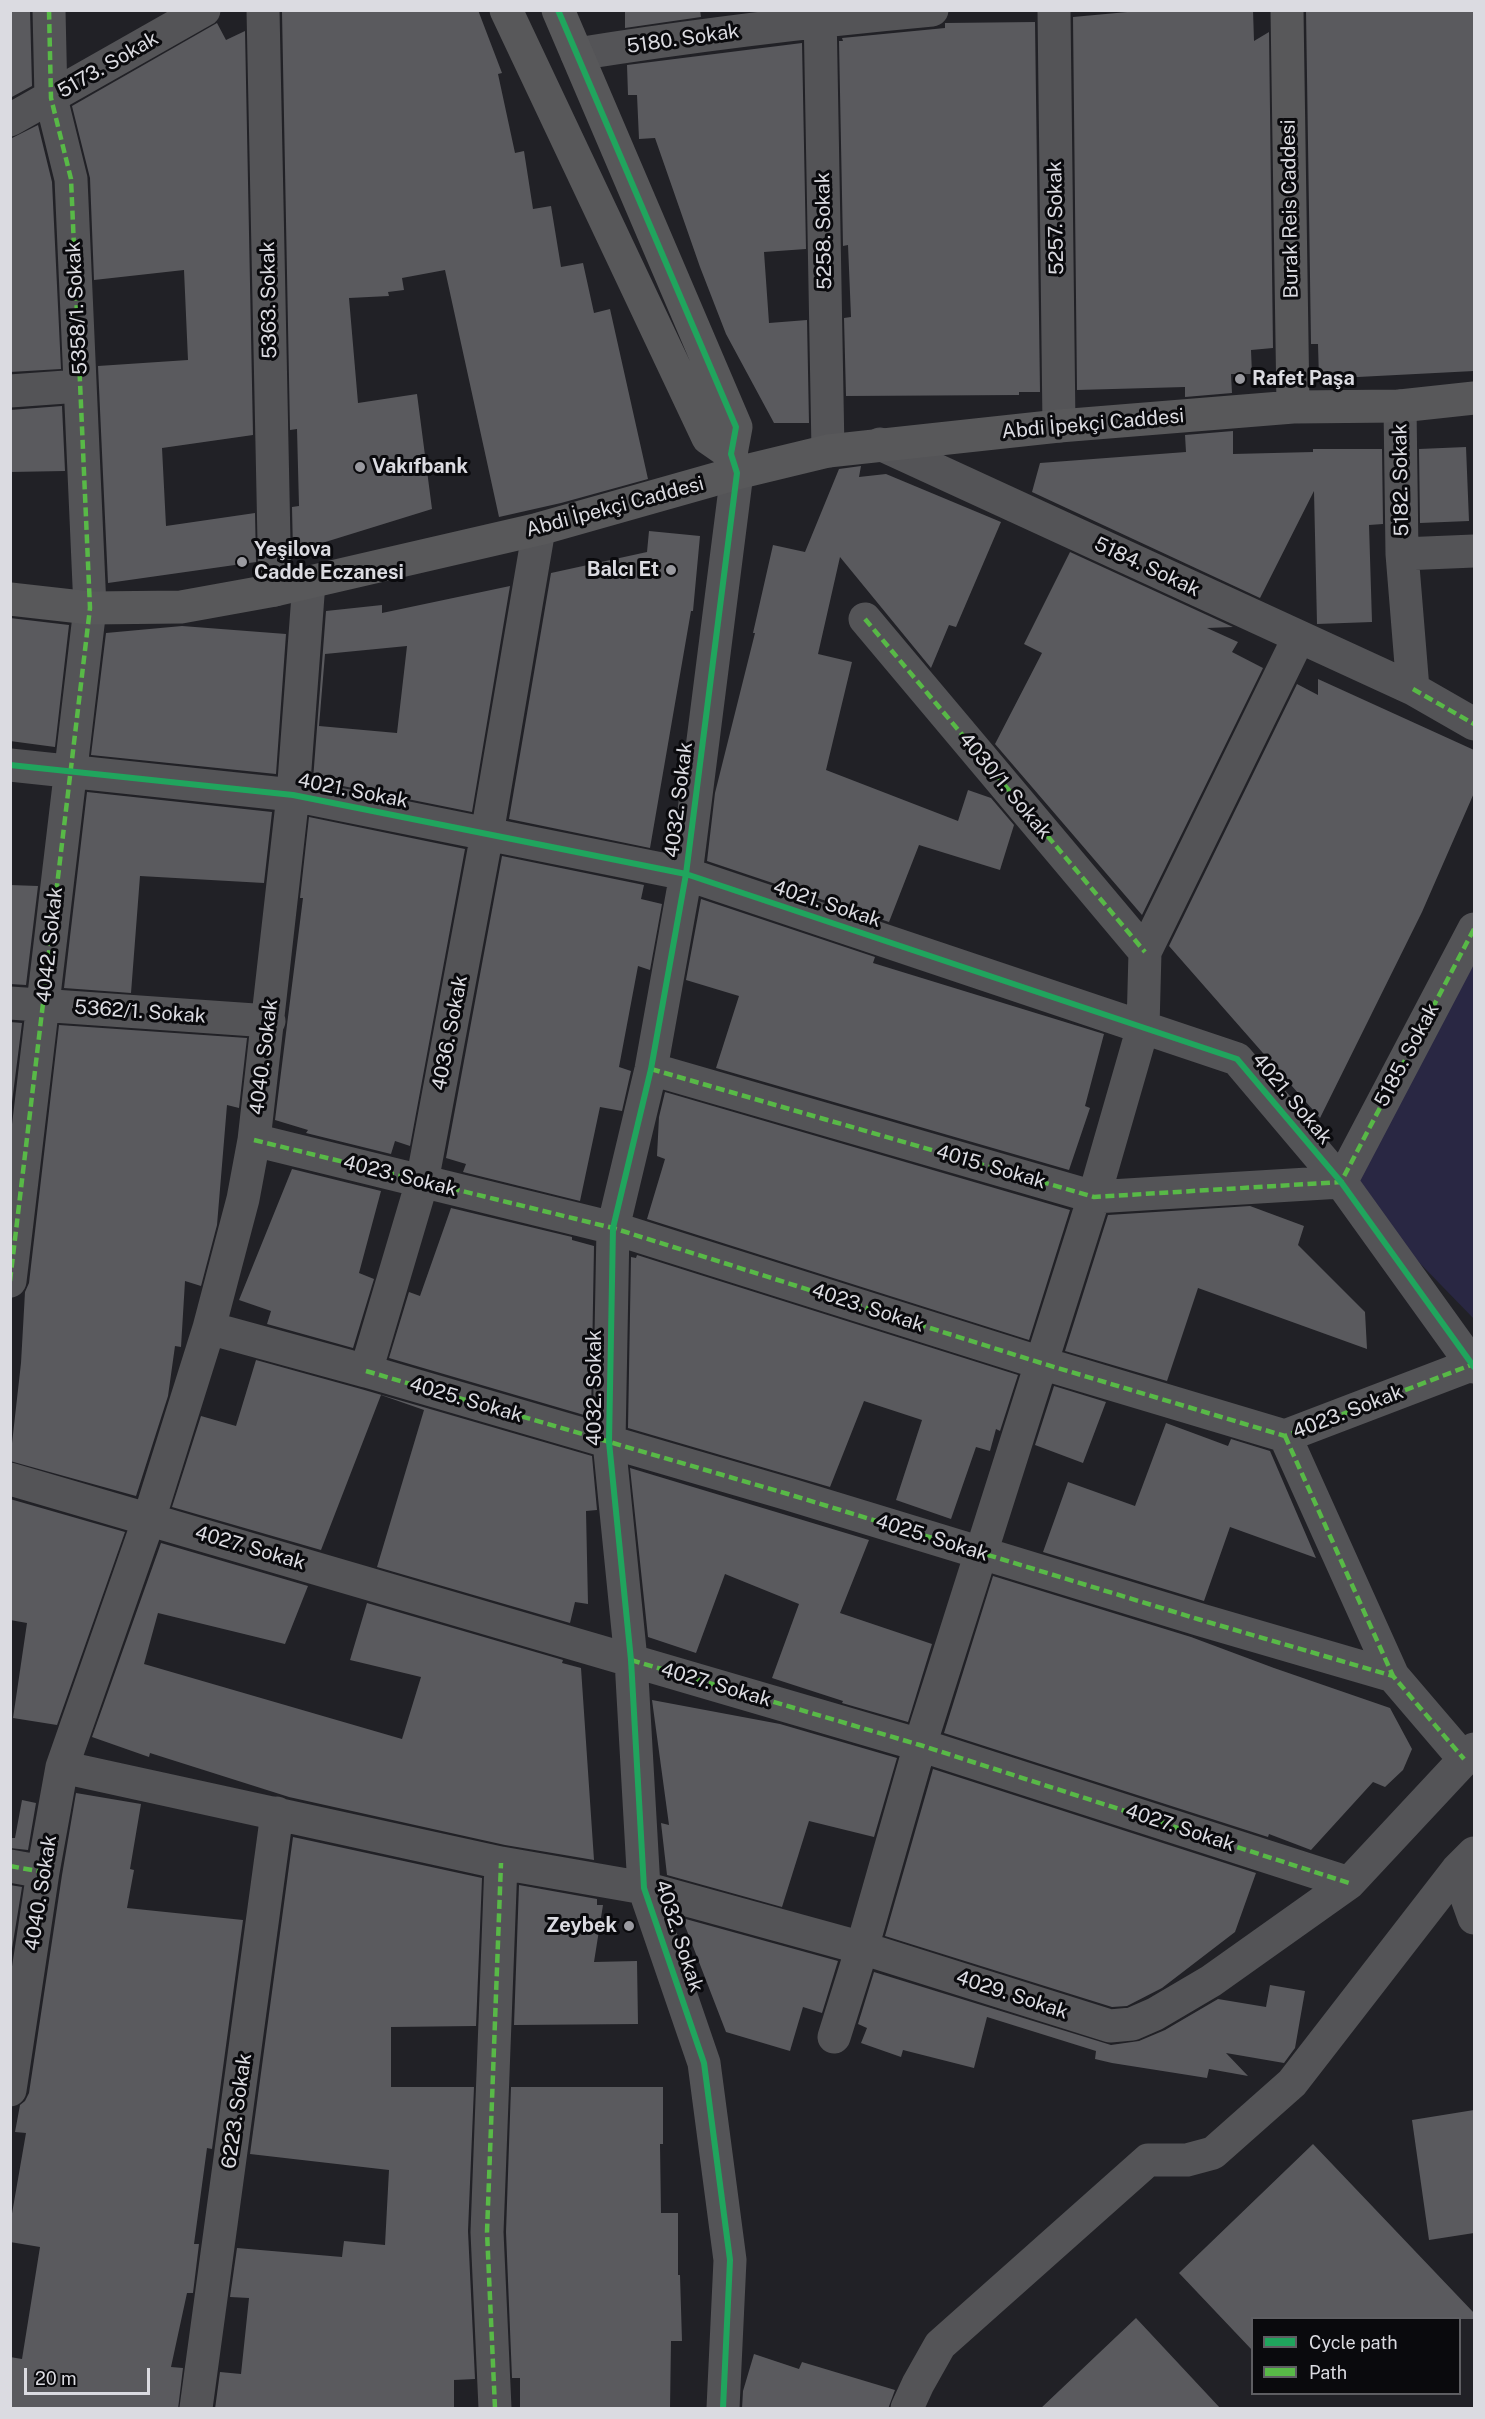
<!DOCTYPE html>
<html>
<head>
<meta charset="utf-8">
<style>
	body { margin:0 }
	#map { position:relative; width:1485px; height:2419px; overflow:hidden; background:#212126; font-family:"Public Sans",sans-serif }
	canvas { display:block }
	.frame { position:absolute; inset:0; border:12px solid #dbdbe1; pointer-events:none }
	.legend { position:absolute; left:1251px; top:2317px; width:210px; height:78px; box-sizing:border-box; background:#0a0a0d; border:2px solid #5e5e62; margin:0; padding:8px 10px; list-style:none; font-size:18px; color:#dbdbe1 }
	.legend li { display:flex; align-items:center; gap:12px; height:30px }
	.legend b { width:30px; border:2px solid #5e5e62 }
	.scale { position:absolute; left:24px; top:2368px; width:126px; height:27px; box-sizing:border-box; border:3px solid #dbdbe1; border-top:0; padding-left:8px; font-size:18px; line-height:21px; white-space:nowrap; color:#dbdbe1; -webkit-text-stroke:4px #0a0a0d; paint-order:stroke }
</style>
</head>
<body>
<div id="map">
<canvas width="1485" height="2419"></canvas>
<div class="frame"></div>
<ul class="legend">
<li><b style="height:8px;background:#20a55d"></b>Cycle path</li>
<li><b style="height:8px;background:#58b947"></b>Path</li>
</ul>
<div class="scale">20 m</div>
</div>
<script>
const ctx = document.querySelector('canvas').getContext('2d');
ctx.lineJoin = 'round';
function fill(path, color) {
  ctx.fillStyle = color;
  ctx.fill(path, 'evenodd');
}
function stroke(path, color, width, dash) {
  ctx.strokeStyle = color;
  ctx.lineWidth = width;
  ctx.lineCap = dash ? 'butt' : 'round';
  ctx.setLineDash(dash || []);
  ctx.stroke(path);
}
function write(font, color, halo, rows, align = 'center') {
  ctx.font = font + ' "Public Sans",sans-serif';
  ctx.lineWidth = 6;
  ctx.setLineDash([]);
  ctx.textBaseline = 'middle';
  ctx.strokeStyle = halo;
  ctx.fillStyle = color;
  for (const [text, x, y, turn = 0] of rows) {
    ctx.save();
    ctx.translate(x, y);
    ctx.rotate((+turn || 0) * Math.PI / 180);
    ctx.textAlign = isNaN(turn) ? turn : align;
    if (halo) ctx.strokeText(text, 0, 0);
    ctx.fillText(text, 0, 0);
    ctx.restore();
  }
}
fill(new Path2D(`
	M1474,964V1319L1341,1182Z`), '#292743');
fill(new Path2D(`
	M10,10H30L32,86L10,98Z
	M285,10H478L502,73L498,74L515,153L524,151L533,209L551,206L561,267L583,263L594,313L610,309L648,479L561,503L499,517L445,270L402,278L404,290L388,292L389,296L349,298L358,403L417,394L432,509L293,552L292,507L299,506L297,429L290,430L282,12Z
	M625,10H700L701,17L625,28Z
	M1149,10H1253L1254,41L1269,32L1273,348L1251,350L1252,374H1231L1232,393L1185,397V387L1077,390L1073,17Z
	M1306,10H1474V371L1319,379L1318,344H1311Z
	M1035,22L1040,392H1019V395L846,396L844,318L851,317L848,245L843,246L839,41H843L842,38L945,28V23Z
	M217,23L226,40L245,31L253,435L162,448L166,526L255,513L256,562L108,583L98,366L188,360L184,270L94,280L90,178L72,106Z
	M802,43L806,249L764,252L769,323L807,320L809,423H774L726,334L700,267L655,138L639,139L637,95H628L627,65Z
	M38,125L52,182L61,369L10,372V139Z
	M62,406L65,471L10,472V410Z
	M1233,431V454L1313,452V449H1382L1383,524L1369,525L1372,622L1317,624L1314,491L1260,598L1032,492L1040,463L1186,452L1185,435Z
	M1466,447L1469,521L1420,523L1419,449Z
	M861,466L859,477L886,474L1001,522L956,627L949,625L931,668L840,557L818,654L852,662L826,770L958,821L968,790L991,798L1014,825L1000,870L919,845L889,922L707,861L715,793L755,633H753L773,545L805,552L839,469Z
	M649,531L700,536L693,611H691L650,848L509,819L551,573L647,552Z
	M1070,552L1233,627L1207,628L1238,642L1232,652L1263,668L1142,915L995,744L1042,653L1024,644Z
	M510,586L472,812L313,780L326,611L382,605V613ZM407,646L397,733L319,726L325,654Z
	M10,618L69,625L55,747L10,741Z
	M182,626L286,634L276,774L91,755L106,633Z
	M1318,679L1474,750V793L1422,912L1320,1118L1169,946L1297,684L1318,695Z
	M87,792L272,812L264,883L140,876L131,993L64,988Z
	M309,817L465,849L410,1146L395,1141L391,1154L306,1133L308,1130L275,1120L303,898H300Z
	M502,856L644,885L641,899L662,904L650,970L638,966L619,1067L631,1071L622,1111L600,1107L580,1201L463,1172L466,1164L446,1158Z
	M10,885L38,886L26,985L10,984Z
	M701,899L875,957L873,963L1104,1034L1085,1106L1090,1108L1069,1170L716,1068L739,996L686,980Z
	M10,1022L22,1023L10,1118Z
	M59,1025L247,1038L239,1108L227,1105L217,1225L201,1286L185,1281L181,1347L175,1346L168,1396L136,1496L10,1461L21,1363L25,1292L29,1283Z
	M665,1092L1070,1210L1029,1340L647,1219L665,1159L657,1156L659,1117Z
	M292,1169L381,1191L359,1273L374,1279L353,1348L267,1324L271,1311L239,1300Z
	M1250,1206L1304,1226L1298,1245L1365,1312L1367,1349L1198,1288L1167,1381L1065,1351L1108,1215Z
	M451,1208L572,1237V1240L594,1246L591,1417L389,1358L409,1292L420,1296Z
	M637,1255L1018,1375L1000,1431L996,1429L990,1451L976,1447L951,1519L896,1500L922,1420L864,1401L830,1487L628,1428L631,1257L636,1258Z
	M256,1360L361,1389L592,1456L597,1510L586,1511L588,1604L575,1602L570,1623L377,1567L424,1410L381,1395L321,1550L172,1507L201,1416L236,1426Z
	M1054,1386L1106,1402L1083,1463L1035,1445Z
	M1166,1423L1228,1446L1231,1439L1270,1451L1316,1558L1230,1527L1204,1601L1043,1552L1068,1482L1135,1506Z
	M630,1468L869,1540L840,1613L932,1644L908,1722L842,1703L843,1701L772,1678L799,1604L725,1574L696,1653L648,1637Z
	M10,1499L125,1532L57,1725L13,1718L27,1623L10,1620Z
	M161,1543L308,1586L285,1644L158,1613L144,1664L402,1739L421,1677L350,1660L367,1603L563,1660L562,1663L581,1668L594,1860L505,1845L289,1797L150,1753L149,1757L92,1737Z
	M993,1576L1191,1637L1274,1668L1390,1708L1412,1749L1403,1770L1385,1787L1373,1782L1311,1850L1269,1834L1268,1837L944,1733Z
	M652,1700L780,1724L897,1758L874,1837L809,1821L782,1907L667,1875L661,1823L669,1825Z
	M933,1769L1256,1873L1235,1932L1162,1988L1127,2006L1112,2007L885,1936Z
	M76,1793L141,1804L130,1869L134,1870L127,1908L243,1920L212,2149L207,2148L194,2244H199L193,2293H187L171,2367L183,2368L178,2409H10V2357L22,2359L40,2247L10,2242V2225L26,2133L15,2132L20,2105L25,2101L29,2093L62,1875Z
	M22,1800L36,1803L28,1850L10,1848V1838H15Z
	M293,1837L482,1878L476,2026L391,2027V2087H474L468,2231L475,2379L454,2380V2409H215L220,2372L241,2374L249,2298L230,2297L237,2248L342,2257L344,2241L385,2245L389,2170L250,2154Z
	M10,1885L22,1887L10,1961Z
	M519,1885L597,1899V1905H603L594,1962L637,1961L638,2024L514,2025Z
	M682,1918L838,1961L822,2013L803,2007L790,2051L726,2032Z
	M874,1972L1111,2045L1139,2041L1165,2030L1218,1999L1266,2007L1270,1985L1305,1991L1295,2048L1284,2063L1226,2053L1248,2076L1209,2069L1207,2078L1112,2063L1095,2059L1096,2051L987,2017L974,2068L903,2050L901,2057L861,2043L867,2028L858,2024Z
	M511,2087H663V2144H660L661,2213H678V2275H680L682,2341H671L670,2409H520V2378H512L506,2232Z
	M1474,2110V2233L1429,2240L1412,2120Z
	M1313,2144L1474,2313V2319H1252V2350L1179,2273Z
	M1136,2318L1221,2409H1040Z
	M754,2354L799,2369L802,2362L895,2390L888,2409H742L743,2391Z`), '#5a5a5e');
stroke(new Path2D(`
	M263,10L275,590
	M820,10L828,451
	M1054,10L1059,426
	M577,54C695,35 813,21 932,10
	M10,120L204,10
	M10,391L80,386
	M1400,406L1402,554L1413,689
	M880,444L1413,689L1474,724
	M1402,554L1474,551
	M865,619L1145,952
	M10,765L293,795L686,874L1237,1059L1341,1182L1474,1367
	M10,1003L269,1021
	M651,1069L1094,1197L1341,1182L1474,929
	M254,1140L613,1228L1041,1363L1285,1436L1471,1365
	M10,1281L90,608L71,179L51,98L49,10
	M209,1328L366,1371L422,1182L487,834L539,529
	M366,1371L788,1494L1201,1620L1393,1676L1464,1759
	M1285,1436L1393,1676
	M10,1479L920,1745L1349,1883
	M62,1767L501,1863L644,1888L862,1948L1110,2026L1132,2024L1155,2014L1211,1981L1349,1883L1474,1749
	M10,1866L43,1872
	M1457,1870L1474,1918
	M834,2037L862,1948L920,1745L1094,1197L1143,1027L1145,952L1299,637
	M10,2090L43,1872L62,1767L149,1519L209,1328L243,1199L254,1140L293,795L309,582
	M196,2408L277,1813
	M495,2408L487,2232L501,1863
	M723,2408L730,2260L704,2063L644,1888L631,1660L609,1442L613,1228L651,1069L686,874L737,473
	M907,2408L918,2384L940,2345L1148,2160H1187L1213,2153L1292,2083L1457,1870L1474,1853`), '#545457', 33);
stroke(new Path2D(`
	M506,10L708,438L731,454
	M558,10L736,427L731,454L737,473
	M1287,10L1293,407
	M10,599L90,608L181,607L275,590L539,529L737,473L828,451L1059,426L1293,407L1400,406L1474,398`), '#58585a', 33);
stroke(new Path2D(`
	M865,619L1145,952
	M1413,689L1474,724
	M651,1069L1094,1197L1341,1182L1474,929
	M254,1140L613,1228L1041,1363L1285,1436L1471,1365
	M10,1281L90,608L71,179L51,98L49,10
	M366,1371L788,1494L1201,1620L1393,1676L1464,1759
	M1285,1436L1393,1676
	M631,1660L920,1745L1349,1883
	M10,1866L43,1872
	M495,2408L487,2232L501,1863`), '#58b947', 4.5, [9, 4.5]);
stroke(new Path2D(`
	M558,10L736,427L731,454L737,473L686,874L651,1069L613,1228L609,1442L631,1660L644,1888L704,2063L730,2260L723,2408
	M10,765L293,795L686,874L1237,1059L1341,1182L1474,1367`), '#20a55d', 6);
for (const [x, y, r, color] of [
	[1240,379,6,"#9a9aa0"],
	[360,467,6,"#9a9aa0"],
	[242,562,6,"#9a9aa0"],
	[671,570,6,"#9a9aa0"],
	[629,1926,6,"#9a9aa0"]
]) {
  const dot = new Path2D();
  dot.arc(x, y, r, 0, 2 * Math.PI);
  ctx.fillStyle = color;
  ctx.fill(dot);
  stroke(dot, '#0a0a0d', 2);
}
write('20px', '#dbdbe1', '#0a0a0d', [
	["5180. Sokak",683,39,-8],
	["5173. Sokak",108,65,-30],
	["Burak Reis Caddesi",1290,209,-91],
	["5257. Sokak",1056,218,-91],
	["5258. Sokak",824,231,-91],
	["5363. Sokak",269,300,-91],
	["5358/1. Sokak",77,308,-93],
	["Abdi İpekçi Caddesi",1093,424,-5],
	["5182. Sokak",1401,480,-91],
	["Abdi İpekçi Caddesi",615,507,-15],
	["5184. Sokak",1147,567,25],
	["4030/1. Sokak",1005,786,50],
	["4021. Sokak",353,791,11],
	["4032. Sokak",679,800,-83],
	["4021. Sokak",827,904,18],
	["4042. Sokak",50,945,-84],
	["5362/1. Sokak",140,1012,4],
	["4036. Sokak",450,1033,-79],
	["5185. Sokak",1407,1055,-62],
	["4040. Sokak",264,1057,-83],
	["4021. Sokak",1292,1099,50],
	["4015. Sokak",991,1167,16],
	["4023. Sokak",400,1176,14],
	["4023. Sokak",868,1308,18],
	["4032. Sokak",595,1388,-90],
	["4025. Sokak",466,1400,16],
	["4023. Sokak",1348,1412,-21],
	["4025. Sokak",932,1538,17],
	["4027. Sokak",250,1548,16],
	["4027. Sokak",716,1685,16],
	["4027. Sokak",1180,1828,18],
	["4040. Sokak",41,1893,-81],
	["4032. Sokak",679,1936,72],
	["4029. Sokak",1012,1995,18],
	["6223. Sokak",237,2111,-82]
]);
write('bold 20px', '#dbdbe1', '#0a0a0d', [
	["Rafet Paşa",1252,379],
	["Vakıfbank",372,467],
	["Yeşilova",254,550],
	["Cadde Eczanesi",254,573],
	["Balcı Et",659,570,"right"],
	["Zeybek",617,1926,"right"]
], 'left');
</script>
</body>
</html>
